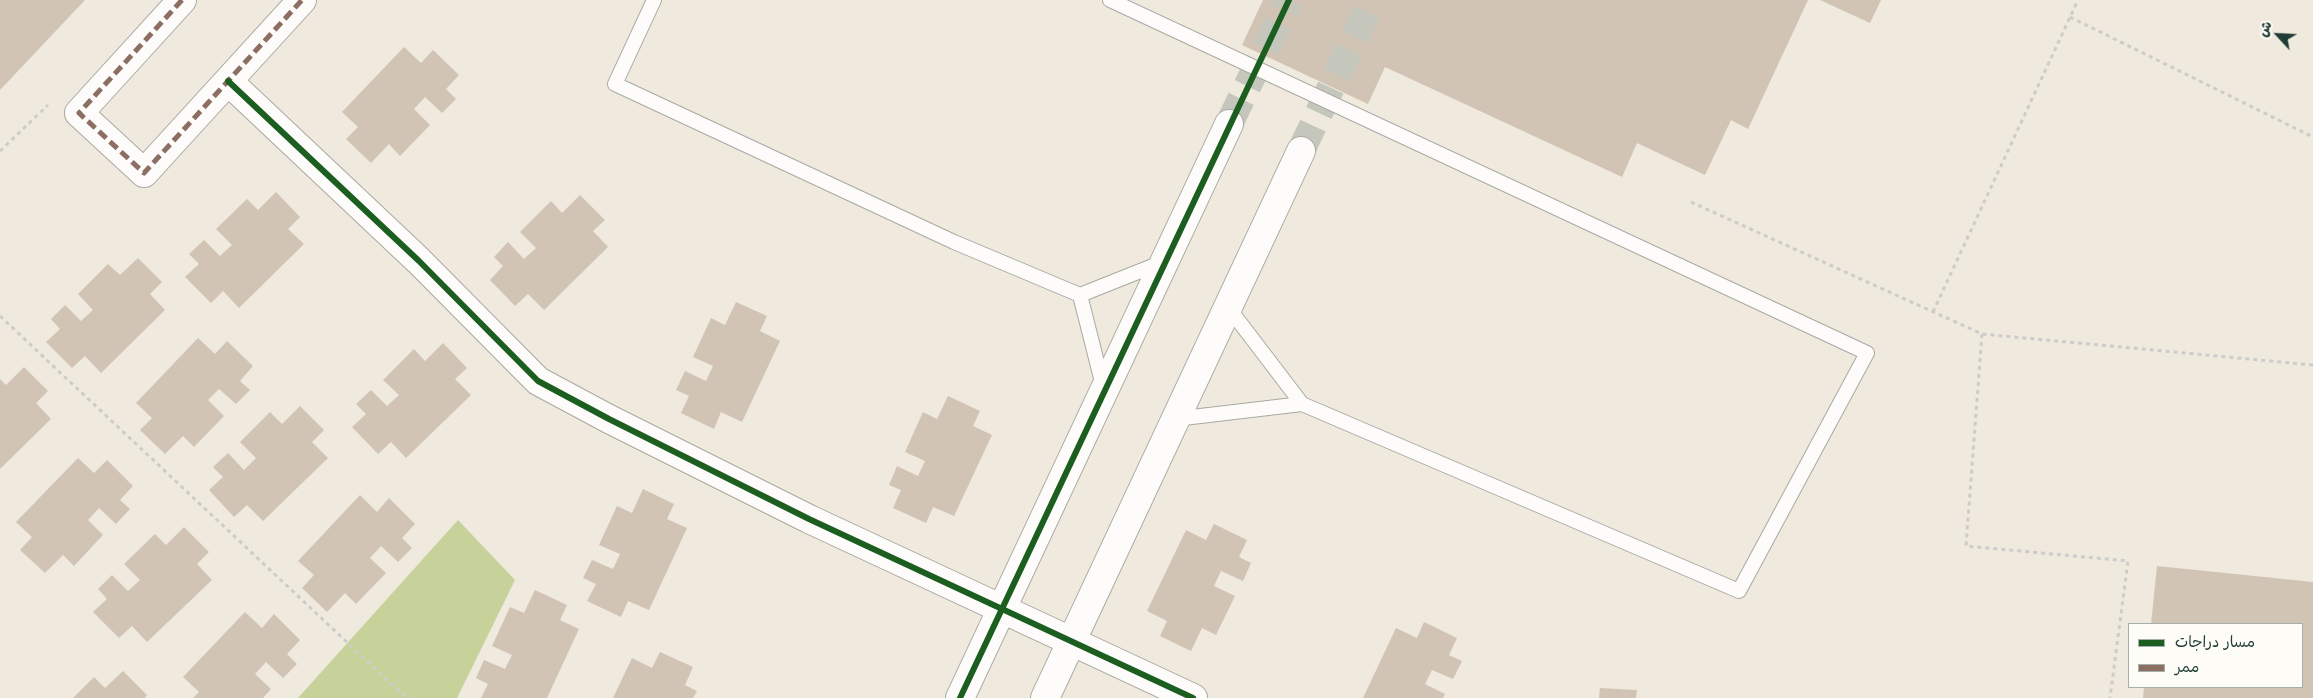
<!DOCTYPE html>
<html>
<head>
<meta charset="utf-8">
<style>
	body { margin:0 }
	#map { position:relative; width:2313px; height:698px; overflow:hidden; background:#efe9de; font-family:Mali,"Playpen Sans Arabic",sans-serif }
	canvas { display:block }
	.legend { position:absolute; left:2128px; top:623px; width:175px; height:65px; box-sizing:border-box; background:#fdfcf7; border:1px solid #a4b0a9; margin:0; padding:6px 9px; list-style:none; font-size:15px; color:#1f3d34 }
	.legend li { display:flex; align-items:center; gap:10px; height:25px }
	.legend b { width:25px; border:1px solid #a4b0a9 }
	.north { position:absolute; left:2253px; top:10px; width:50px; height:50px; -webkit-text-stroke:4px #fdfcf7; paint-order:stroke; rotate:295deg; font-size:14px; font-weight:700; line-height:20px; text-align:center; color:#1f3d34 }
	.north::after { content:''; display:block; margin:auto; width:18px; height:22px; background:#1f3d34; clip-path:polygon(50% 0,100% 100%,50% 72%,0 100%) }
</style>
</head>
<body>
<div id="map">
<canvas width="2313" height="698"></canvas>
<ul class="legend">
<li><b style="height:6px;background:#1b5e20"></b>مسار دراجات</li>
<li><b style="height:6px;background:#8d6e63"></b>ممر</li>
</ul>
<div class="north">ش</div>
</div>
<script>
const ctx = document.querySelector('canvas').getContext('2d');
ctx.lineJoin = 'round';
function fill(path, color) {
  ctx.fillStyle = color;
  ctx.fill(path, 'evenodd');
}
function stroke(path, color, width, dash) {
  ctx.strokeStyle = color;
  ctx.lineWidth = width;
  ctx.lineCap = dash ? 'butt' : 'round';
  ctx.setLineDash(dash || []);
  ctx.stroke(path);
}
fill(new Path2D(`
	M458,520L515,580L457,698H298Z`), '#c7d19a');
fill(new Path2D(`
	M0,0H85L0,90Z
	M1263,0H1808L1748,129L1731,120L1705,175L1637,143L1622,177L1385,67L1368,104L1242,45Z
	M1820,0H1881L1870,23Z
	M404,47L421,63L433,50L459,75L446,89L456,99L442,113L425,97L414,109L430,125L400,156L389,144L371,163L346,139L358,127L342,112Z
	M276,192L300,217L288,229L304,244L239,308L223,291L211,303L185,277L199,264L189,254L204,240L220,256L232,245L216,229L247,199L258,210Z
	M580,195L605,220L593,231L608,247L544,310L528,294L515,306L490,280L503,266L494,257L508,242L524,259L536,248L520,232L551,201L562,213Z
	M138,258L162,282L150,294L165,310L101,373L85,356L72,368L46,342L60,329L51,319L65,305L81,321L93,310L78,294L108,264L120,275Z
	M736,302L767,316L760,331L780,341L742,422L721,412L714,429L681,413L689,396L676,390L685,371L706,381L713,366L693,357L711,318L725,325Z
	M198,338L215,354L227,341L253,366L240,381L250,390L236,404L219,389L208,400L224,416L194,447L183,436L165,454L140,430L152,418L136,403Z
	M443,343L467,368L455,379L471,395L406,458L391,442L378,454L352,427L366,414L356,404L371,390L387,406L399,395L383,380L414,349L425,361Z
	M24,367L48,391L36,403L51,419L0,469V379L6,385Z
	M948,396L980,411L973,426L992,435L954,516L933,507L926,523L893,508L901,490L889,485L897,466L918,476L925,461L905,452L923,412L937,419Z
	M300,406L324,430L312,442L328,458L263,521L247,505L234,517L209,490L223,477L213,467L228,453L244,470L256,458L240,442L270,412L282,424Z
	M78,458L94,473L107,460L133,486L120,500L130,509L116,524L99,508L88,520L103,535L74,566L63,555L45,573L20,550L32,537L16,522Z
	M643,489L674,504L667,519L687,528L649,610L628,601L621,617L587,601L596,584L583,578L592,560L613,569L620,554L599,545L617,506L632,513Z
	M360,495L377,512L389,498L415,524L402,538L412,548L398,562L381,546L370,558L386,573L356,604L345,593L327,612L302,588L314,575L298,561Z
	M1214,524L1247,540L1239,557L1251,563L1243,581L1221,571L1214,586L1235,596L1216,635L1202,628L1191,651L1160,636L1167,621L1147,611L1186,530L1206,540Z
	M184,527L209,552L197,564L212,580L147,642L132,626L119,638L93,612L107,599L98,589L112,575L128,591L140,580L124,564L155,534L166,545Z
	M2157,566L2313,582V698H2143L2144,687H2302V624H2151Z
	M535,590L567,605L560,620L579,629L547,698H481L488,684L476,678L484,660L505,669L512,655L492,646L510,607L524,613Z
	M245,612L262,628L274,614L300,640L287,654L297,664L283,678L266,662L255,674L271,689L263,698H193L199,692L183,677Z
	M1424,622L1457,638L1449,655L1462,661L1453,679L1432,670L1425,684L1445,694L1443,698H1363L1396,628L1417,638Z
	M660,652L693,667L685,685L697,691L693,698H613L632,658L652,668Z
	M123,671L147,695L145,698H73L94,677L105,688Z
	M1600,688L1637,690L1636,698H1599Z`), '#d1c4b5');
stroke(new Path2D(`
	M1229,124L1289,0
	M1301,151L1372,0`), '#c5c7bc', 28, [28, 14]);
const lane = new Path2D(`
	M654,0L615,84L954,242L1080,295
	M1110,0L1867,353L1739,591L1302,404
	M1103,386L1080,295L1163,262
	M1175,419L1302,404L1228,307`);
const street = new Path2D(`
	M182,0L79,113L144,173L302,0
	M228,81L419,261L538,381L609,419L809,519L1193,698
	M960,698L1229,124
	M1045,698L1301,151`);
stroke(lane, '#a9a9a2', 16);
stroke(street, '#a9a9a2', 30);
stroke(new Path2D(`
	M2070,17L2313,137
	M0,151L48,105
	M1691,202L1982,334L2313,365
	M1933,312L2078,0
	M0,316L400,692L412,698
	M1982,334L1966,546L2128,561L2110,698`), '#cccdca', 3, [4, 4]);
stroke(lane, '#fdfcfa', 14);
stroke(street, '#fdfcfa', 28);
stroke(new Path2D(`
	M182,0L79,113L144,173L302,0`), '#8d6e63', 5, [10, 5]);
stroke(new Path2D(`
	M228,81L419,261L538,381L609,419L809,519L1193,698
	M960,698L1289,0`), '#1b5e20', 6);
</script>
</body>
</html>
